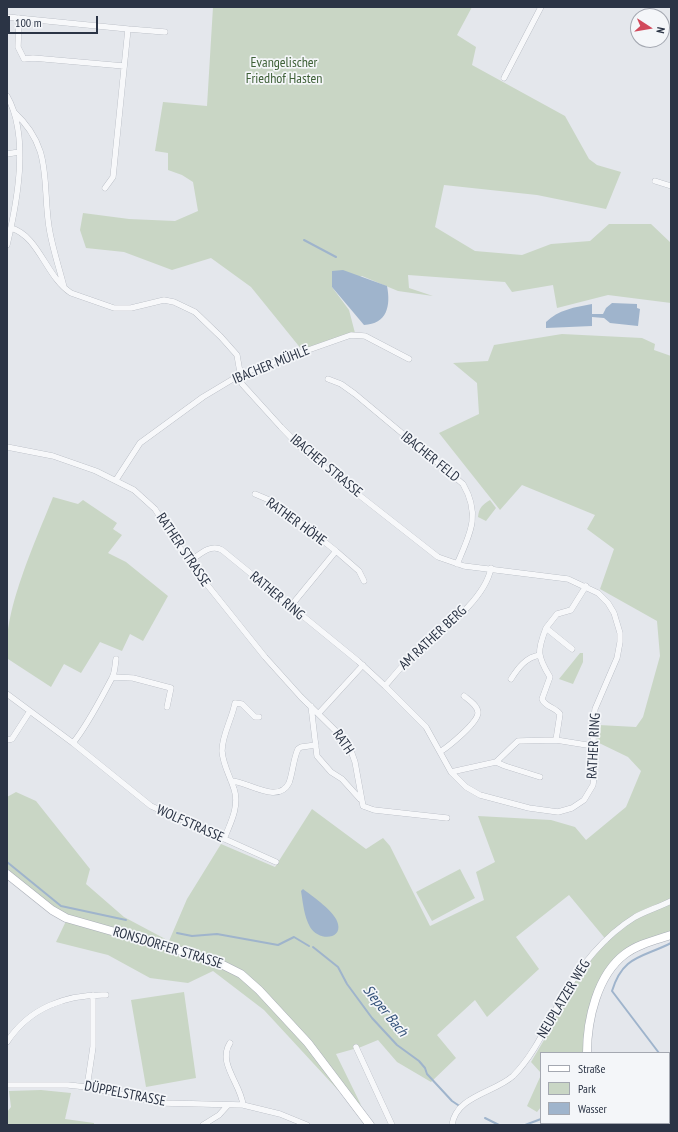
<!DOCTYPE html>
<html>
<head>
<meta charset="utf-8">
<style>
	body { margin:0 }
	#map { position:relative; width:678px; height:1132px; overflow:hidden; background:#e4e7ec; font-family:"PT Sans Narrow",sans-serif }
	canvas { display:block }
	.frame { position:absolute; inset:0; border:8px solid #2b3445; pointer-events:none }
	.legend { position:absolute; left:540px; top:1052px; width:130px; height:72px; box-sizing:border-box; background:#f4f6f9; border:1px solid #a4a8b1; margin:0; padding:5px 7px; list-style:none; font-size:12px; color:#2b3445 }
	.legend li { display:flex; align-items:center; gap:8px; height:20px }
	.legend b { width:20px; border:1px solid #a4a8b1 }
	.north { position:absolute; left:630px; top:8px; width:40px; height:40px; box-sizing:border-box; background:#f4f6f9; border:1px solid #a4a8b1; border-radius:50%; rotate:102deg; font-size:11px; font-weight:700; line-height:16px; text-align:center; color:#2b3445 }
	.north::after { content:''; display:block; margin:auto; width:14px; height:18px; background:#d1495b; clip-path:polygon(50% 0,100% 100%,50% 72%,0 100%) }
	.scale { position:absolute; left:8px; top:16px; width:90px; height:18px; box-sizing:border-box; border:2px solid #2b3445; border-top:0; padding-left:5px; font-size:12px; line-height:14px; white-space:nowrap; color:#2b3445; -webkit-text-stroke:3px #f4f6f9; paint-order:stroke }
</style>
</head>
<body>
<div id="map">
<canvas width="678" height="1132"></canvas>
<div class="frame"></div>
<ul class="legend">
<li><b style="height:5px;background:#fff"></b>Straße</li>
<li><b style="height:11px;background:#c9d6c5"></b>Park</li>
<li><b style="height:11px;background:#9fb4cc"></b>Wasser</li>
</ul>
<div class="north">N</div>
<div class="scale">100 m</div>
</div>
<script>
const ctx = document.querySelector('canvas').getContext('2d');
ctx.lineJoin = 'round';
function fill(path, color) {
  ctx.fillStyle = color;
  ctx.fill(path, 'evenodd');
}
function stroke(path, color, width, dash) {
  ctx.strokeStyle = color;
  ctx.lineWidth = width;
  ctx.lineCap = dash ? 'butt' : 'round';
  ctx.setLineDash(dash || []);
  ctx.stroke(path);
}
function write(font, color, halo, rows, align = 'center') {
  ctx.font = font + ' "PT Sans Narrow",sans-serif';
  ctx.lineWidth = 3.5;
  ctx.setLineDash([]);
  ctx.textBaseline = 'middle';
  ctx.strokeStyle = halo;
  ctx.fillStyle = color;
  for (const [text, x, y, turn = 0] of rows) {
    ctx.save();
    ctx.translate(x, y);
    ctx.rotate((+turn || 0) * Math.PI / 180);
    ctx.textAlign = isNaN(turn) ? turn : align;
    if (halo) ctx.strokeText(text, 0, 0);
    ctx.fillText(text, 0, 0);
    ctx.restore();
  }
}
fill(new Path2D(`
	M213,7H472L457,35L476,47L472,65L565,116L589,159L597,165L621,172L606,209L537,195L444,185L435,227L475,251L522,255L551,244L590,241L609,224H651L671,243V303L608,295L557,308L553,285L512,292L505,282L408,275L409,288L433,296L398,291L362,276L332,287L349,310L355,333L302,350L251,287L211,258L172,270L124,252L86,248L80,230L83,213L129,219L175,221L198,211L193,182L182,175L168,170V153L155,151L163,102L207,106Z
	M562,334L642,338L655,344L654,350L671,356V931C658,936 639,940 628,948C593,972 587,1014 586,1053H541V1073L531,1062L550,1030L560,1005L587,960L608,942L569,895L516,937L539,969L487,1017L475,1000L437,1035L456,1058L431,1082L397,1062L378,1040L361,1047L336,1054L361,1105L337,1089L264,1010L213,971L188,983L150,978L108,955L56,942L67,919L7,869V797L16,792L36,801L90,869L86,884L124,917L169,941L187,899L221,844L275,867L312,809L366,849L383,838L390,846L430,926L484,900L476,872L495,862L478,816L551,820L575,827L586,840L626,807L641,771L628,757L597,742L599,725L636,727L643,717L660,656L657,621L600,589L614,549L587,529L595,515L522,485L500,510L439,433L479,414L477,383L453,363L488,361L494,345Z
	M53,497L78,504L83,500L117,523L113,529L122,535L108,553L126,562L168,596L143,641L130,634L122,651L100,642L81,673L64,664L51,687L8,659C0,617 37,538 53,497Z
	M490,500L496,508L486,521L478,517C479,508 482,505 490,500Z
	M580,653H583V662L573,684L559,679Z
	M460,869L475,898L432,921L416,892Z
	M184,992L196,1078L146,1087L131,1000Z
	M671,1062V1125H650L649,1123H669V1063Z
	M541,1075V1107L537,1112L527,1106Z
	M41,1090L71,1093L65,1119L94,1123V1125H7V1112L11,1107L9,1091Z`), '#c9d6c5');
fill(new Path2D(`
	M343,270L387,286C391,306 387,324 364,325L332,287V271Z
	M612,303L637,304V308L640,309L638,326L610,323L604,318L592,317V326L546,328V322C558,310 575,307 592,304V314H603L606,308Z
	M303,889C312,896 336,912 338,924C342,940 318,941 310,927C304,916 303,903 301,891Z`), '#9fb4cc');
stroke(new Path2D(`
	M304,240L336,257
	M7,862L61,906L126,920
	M177,933L192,936L217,934L278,945L294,937L309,946
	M313,947L338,967L347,984L372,1018L397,1045L419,1061L425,1068L427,1074L452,1101L458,1105
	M659,1053L612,991C623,955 642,958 671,943
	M485,1118L499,1125
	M600,1123L601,1125
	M525,1125L541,1119`), '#9fb4cc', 2);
const minor = new Path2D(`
	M7,17L128,29L113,177L105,188
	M19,18L18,47L24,59L33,58L124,66
	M128,29L165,32
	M504,78L541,7
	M7,96C30,136 17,203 7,245
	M14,112C53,148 42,181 49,227C52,247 59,267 64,287
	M7,154L19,152
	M655,181L671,186
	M11,228C39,236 46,277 71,293L114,308H131L164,300L174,302L195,312L221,337L237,355L242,384L281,427L308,455L438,557L464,566L568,579L598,593L608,603L614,613L620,633V642L617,658L595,709L593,733L594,775L593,785L584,800L572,808L558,812L529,808L480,795L466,787L451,772L426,727L385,686L358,661L222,550C210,543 198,556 189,562
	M328,379L341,384L355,394L463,484C481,515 470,534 457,564
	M7,447L53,456L96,471L134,490L155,509L189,562L265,657L301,697L344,739L350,748L355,762L363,806L374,810L447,818
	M116,480L140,443L203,397L243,373L351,335L365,336L409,359
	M255,494L274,502L336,551
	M290,607L336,551L359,571L364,581
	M546,628C537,651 537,656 550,677L542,699C545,707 555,707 560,714L556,740L593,746
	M572,649L546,628L557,614L571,610L586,586
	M113,677L133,678L171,688L167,707
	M511,679C518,668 526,657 540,655
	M385,686C393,677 400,668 408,660C433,636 484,604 491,568
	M7,694L73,743L151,806L276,862
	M311,706L317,756L331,772L342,779L360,799
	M319,713L363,665
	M7,740L12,739L30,711
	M73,743C89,723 100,700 112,678C115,673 115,665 116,659
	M440,752C449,746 479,722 478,712C477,705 469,700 464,696
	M496,762L505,766L540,777
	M451,772L496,762L518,741L556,740
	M231,781C247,781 278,805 289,783C293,772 293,760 298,749L301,747L316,745
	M224,839C230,824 240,806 234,789C230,776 223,765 222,751C222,735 232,719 235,703L242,704L255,717H259
	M7,1042C29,1008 66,994 106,995
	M230,1043C217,1063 241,1084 243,1105
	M356,1047L392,1125
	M7,1085H68L87,1087L162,1103L243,1105L280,1114L307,1125
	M87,1087L93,1047V995
	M669,1107L671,1105
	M203,1125L219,1115L228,1105
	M452,1125C456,1096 494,1093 513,1076C533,1056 545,1029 558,1005C577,970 601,938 635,917C646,911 659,907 671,901
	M565,1125L569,1123
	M652,1125L653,1123`);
const secondary = new Path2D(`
	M7,874L52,910L66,918L213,960L241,974L259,990L308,1043L370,1125
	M587,1053C587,1020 597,975 625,954C638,944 656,940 671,935
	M610,1123L611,1125`);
stroke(minor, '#a9aeb7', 6);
stroke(secondary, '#a9aeb7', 9);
stroke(minor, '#f7f8fa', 5.5);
stroke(secondary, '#fff', 8);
write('14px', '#3f6138', '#f4f6f9', [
	["Evangelischer",284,63],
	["Friedhof Hasten",284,79]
]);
write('14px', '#2b3445', '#f4f6f9', [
	["IBACHER MÜHLE",271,365,-22],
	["IBACHER FELD",430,457,39],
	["IBACHER STRASSE",326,466,40],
	["RATHER HÖHE",296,522,36],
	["RATHER STRASSE",183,550,56],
	["RATHER RING",277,596,40],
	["AM RATHER BERG",433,638,-43],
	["RATH",343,742,56],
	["RATHER RING",594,746,-87],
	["WOLFSTRASSE",190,824,24],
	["RONSDORFER STRASSE",168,948,17],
	["NEUPLATZER WEG",564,999,-59],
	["DÜPPELSTRASSE",125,1094,11]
]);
write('italic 15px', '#34527a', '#f4f6f9', [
	["Sieper Bach",385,1011,51]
]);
</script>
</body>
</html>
